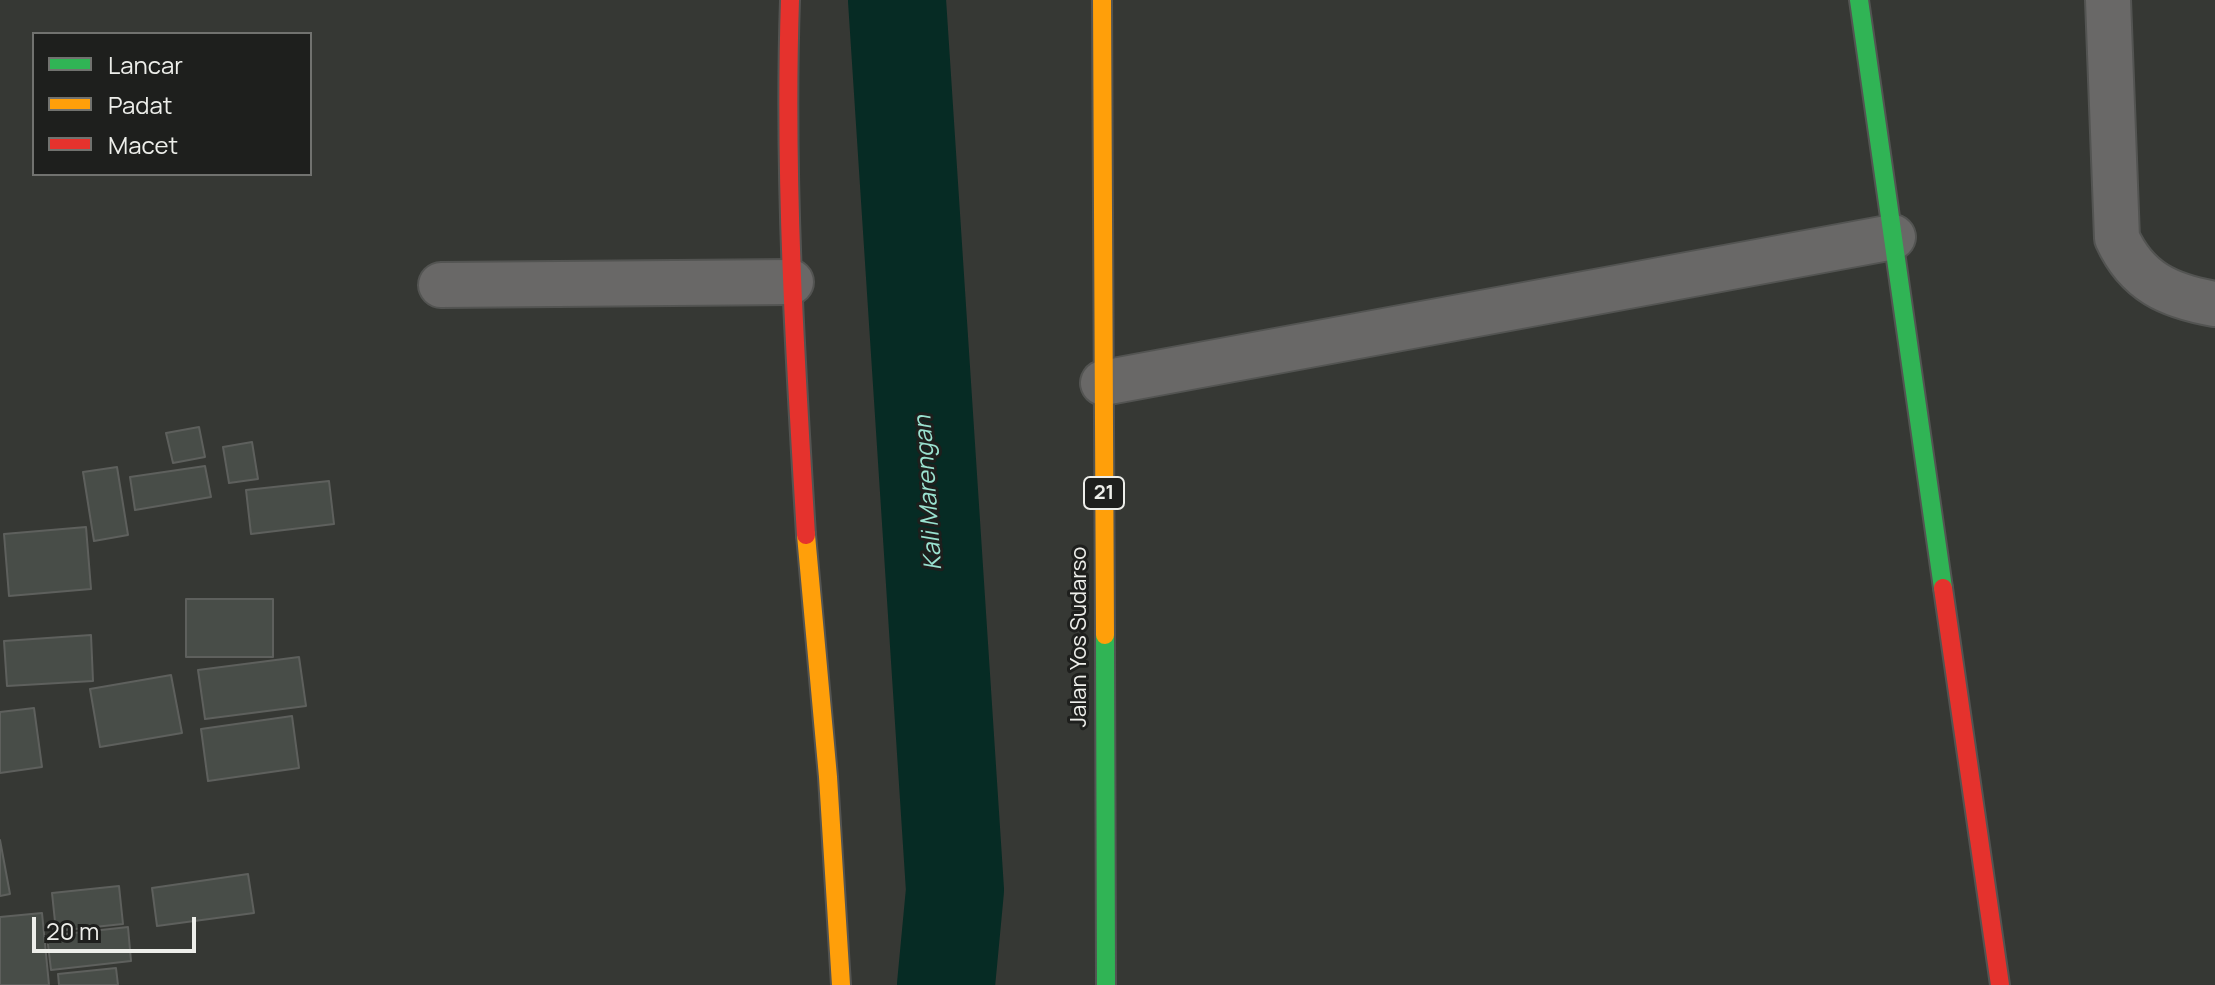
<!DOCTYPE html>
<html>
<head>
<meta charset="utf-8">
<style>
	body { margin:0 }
	#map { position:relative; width:2215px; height:985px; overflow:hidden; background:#363834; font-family:Manrope,sans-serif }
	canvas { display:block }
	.legend { position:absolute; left:32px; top:32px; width:280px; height:144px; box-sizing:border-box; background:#1e1f1d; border:2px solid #71726f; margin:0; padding:10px 14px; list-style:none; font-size:24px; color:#edeeea }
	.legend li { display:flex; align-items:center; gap:16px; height:40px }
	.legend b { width:40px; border:2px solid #71726f }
	.scale { position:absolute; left:32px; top:917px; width:164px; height:36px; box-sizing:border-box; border:4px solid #edeeea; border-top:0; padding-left:10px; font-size:24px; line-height:28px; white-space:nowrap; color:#edeeea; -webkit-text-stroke:6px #1e1f1d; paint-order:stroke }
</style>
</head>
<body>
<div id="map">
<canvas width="2215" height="985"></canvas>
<ul class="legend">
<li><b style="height:10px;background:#30b455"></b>Lancar</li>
<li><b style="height:10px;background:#ff9f0a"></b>Padat</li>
<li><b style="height:10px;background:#e5322d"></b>Macet</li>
</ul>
<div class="scale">20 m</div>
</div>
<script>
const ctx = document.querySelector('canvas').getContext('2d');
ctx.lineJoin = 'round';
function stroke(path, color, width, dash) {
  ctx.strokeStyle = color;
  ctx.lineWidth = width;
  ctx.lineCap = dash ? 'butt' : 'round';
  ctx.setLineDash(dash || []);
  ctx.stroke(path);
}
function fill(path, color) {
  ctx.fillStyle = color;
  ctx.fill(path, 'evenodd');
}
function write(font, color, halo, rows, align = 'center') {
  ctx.font = font + ' Manrope,sans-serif';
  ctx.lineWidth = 6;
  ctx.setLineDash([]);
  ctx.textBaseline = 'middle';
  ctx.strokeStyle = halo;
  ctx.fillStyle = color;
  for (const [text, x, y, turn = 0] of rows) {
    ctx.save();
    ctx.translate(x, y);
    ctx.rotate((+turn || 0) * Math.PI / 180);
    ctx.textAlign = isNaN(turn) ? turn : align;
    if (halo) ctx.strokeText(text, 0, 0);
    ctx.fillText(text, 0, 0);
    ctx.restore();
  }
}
stroke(new Path2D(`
	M897,0L955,890L946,985`), '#062b24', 98);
const building = new Path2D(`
	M199,427L205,457L173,463L166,433Z
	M252,442L258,479L229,483L223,447Z
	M205,466L211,497L135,510L130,477Z
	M117,467L128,535L94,541L83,472Z
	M329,481L334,524L251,534L246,490Z
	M86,527L91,589L9,596L4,534Z
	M186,599H273V657H186Z
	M91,635L93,681L7,686L4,641Z
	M299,657L306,706L205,719L198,670Z
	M171,675L182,733L100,747L90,689Z
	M34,708L42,767L0,773V712Z
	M292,716L299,768L208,781L201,729Z
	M0,840L10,894L0,896Z
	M248,874L254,913L157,926L152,888Z
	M119,886L123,924L56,931L52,893Z
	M42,913L49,985H0V917Z
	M128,927L131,961L51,970L47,936Z
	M116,968L118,985H59L58,974Z`);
fill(building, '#484d48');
stroke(building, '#5e605d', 2);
const street = new Path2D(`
	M2108,0L2117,238C2137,282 2169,296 2215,304
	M441,285L791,282
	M1103,383L1893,237`);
const fast = new Path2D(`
	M1859,0L1943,588
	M1105,635L1106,985`);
const slow = new Path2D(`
	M1102,0L1105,635
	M806,535L828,777L841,985`);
const jam = new Path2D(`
	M790,0C784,178 795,357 806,535
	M1943,588L2000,985`);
stroke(street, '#535452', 48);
stroke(fast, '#535452', 22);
stroke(slow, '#535452', 22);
stroke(jam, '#535452', 22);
stroke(street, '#696867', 44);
stroke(fast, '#30b455', 18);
stroke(slow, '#ff9f0a', 18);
stroke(jam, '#e5322d', 18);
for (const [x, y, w] of [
	[1104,493,40]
]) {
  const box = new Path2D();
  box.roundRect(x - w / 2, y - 16, w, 32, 6);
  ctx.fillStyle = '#1e1f1d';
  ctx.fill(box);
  stroke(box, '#edeeea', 2);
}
write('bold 20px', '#edeeea', null, [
	["21",1104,493]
]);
write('22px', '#edeeea', '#1e1f1d', [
	["Jalan Yos Sudarso",1080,637,-90]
]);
write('italic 24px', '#9ae2d0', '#1e1f1d', [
	["Kali Marengan",929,493,-94]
]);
</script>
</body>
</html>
